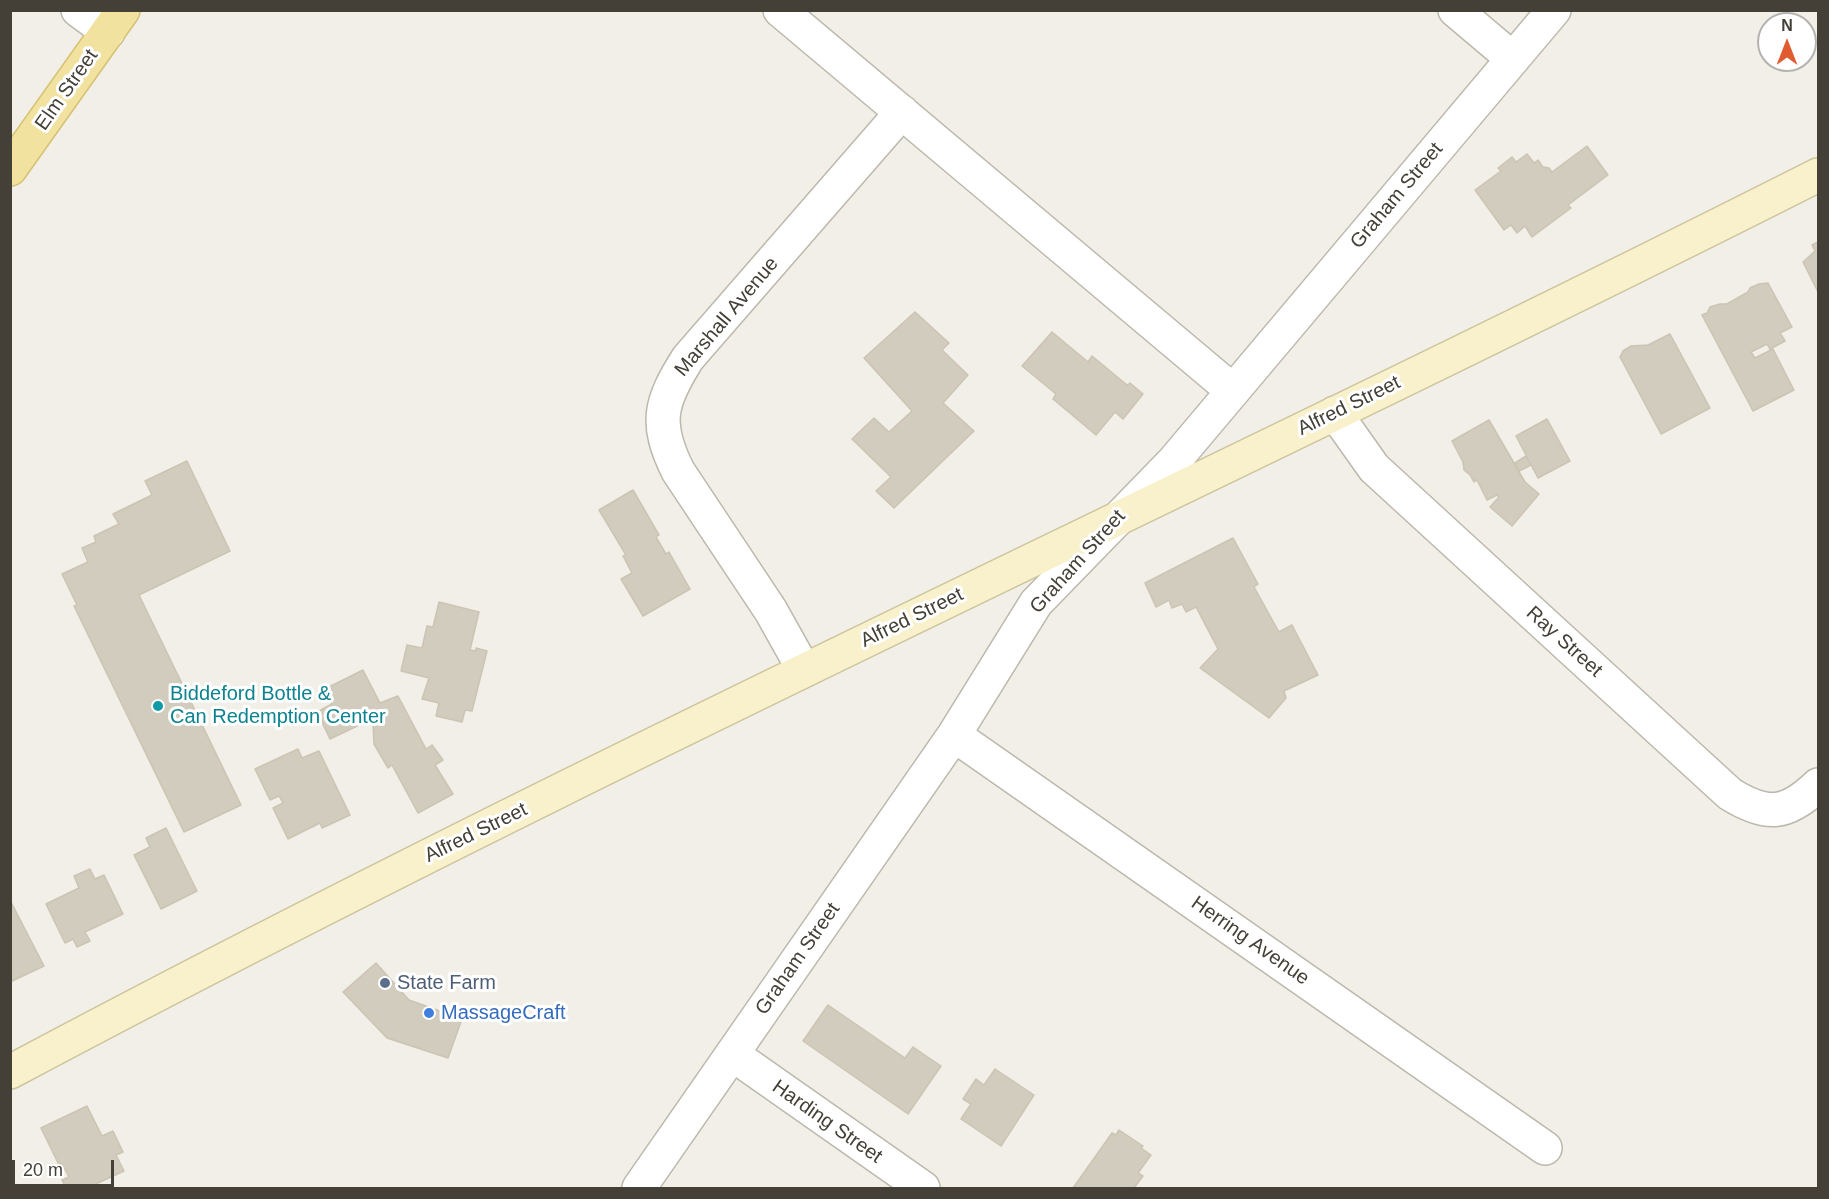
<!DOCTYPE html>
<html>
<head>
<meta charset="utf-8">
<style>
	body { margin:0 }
	#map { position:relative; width:1829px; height:1199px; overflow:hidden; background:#f1efe7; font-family:Arial,sans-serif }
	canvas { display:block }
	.frame { position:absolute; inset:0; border:12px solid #444037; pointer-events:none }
	.north { position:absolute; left:1757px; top:12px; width:60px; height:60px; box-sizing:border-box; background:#fff; border:2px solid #b4b3af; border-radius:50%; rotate:0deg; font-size:16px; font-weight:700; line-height:24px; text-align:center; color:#444037 }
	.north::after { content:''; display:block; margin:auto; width:21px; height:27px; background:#e05b30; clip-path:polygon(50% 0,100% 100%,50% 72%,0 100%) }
	.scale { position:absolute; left:12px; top:1160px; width:102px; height:27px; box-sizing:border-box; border:3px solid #444037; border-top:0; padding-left:8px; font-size:18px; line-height:21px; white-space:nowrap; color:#444037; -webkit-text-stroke:4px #fff; paint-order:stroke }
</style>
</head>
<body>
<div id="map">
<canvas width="1829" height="1199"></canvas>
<div class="frame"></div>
<div class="north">N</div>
<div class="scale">20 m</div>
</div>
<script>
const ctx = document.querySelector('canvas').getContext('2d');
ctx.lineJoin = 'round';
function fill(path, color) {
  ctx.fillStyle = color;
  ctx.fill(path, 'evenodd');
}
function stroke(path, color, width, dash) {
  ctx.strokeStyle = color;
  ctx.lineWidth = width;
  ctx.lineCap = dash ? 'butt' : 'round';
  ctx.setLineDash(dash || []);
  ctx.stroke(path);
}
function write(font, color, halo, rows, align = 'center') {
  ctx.font = font + ' Arial,sans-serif';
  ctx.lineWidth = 6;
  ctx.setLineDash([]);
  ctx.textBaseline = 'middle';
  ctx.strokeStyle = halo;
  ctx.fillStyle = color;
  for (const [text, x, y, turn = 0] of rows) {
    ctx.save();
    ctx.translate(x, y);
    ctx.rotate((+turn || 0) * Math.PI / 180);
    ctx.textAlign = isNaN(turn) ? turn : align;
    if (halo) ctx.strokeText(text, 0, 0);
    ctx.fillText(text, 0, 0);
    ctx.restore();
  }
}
const building = new Path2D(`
	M1587,146L1608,175L1568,205L1571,208L1532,237L1525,226L1517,233L1511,225L1504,230L1475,190L1501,171L1498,168L1512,157L1516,162L1527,154L1534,163L1538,160L1543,167L1549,168L1552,172Z
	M1818,242V292L1803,262L1815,251L1812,245Z
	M1768,283L1792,327L1780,333L1785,341L1770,349L1767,344L1751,352L1755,358L1773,349L1794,390L1753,411L1702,315L1707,313L1710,307L1720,304H1727L1748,292L1750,288L1759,284Z
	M915,312L949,343L942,350L968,375L943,403L974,431L894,508L876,491L891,477L852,439L874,418L889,432L912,411L864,358Z
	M1052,332L1088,362L1092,356L1127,385L1130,383L1143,394L1123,419L1115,412L1096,435L1053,399L1056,394L1022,366Z
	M1670,334L1710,408L1661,434L1620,357L1623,351L1631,346L1648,345Z
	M1547,419L1570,461L1538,478L1516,436Z
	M1489,420L1525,482L1539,494L1512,526L1490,507L1499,497L1497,495L1487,500L1477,480L1474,482L1470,475L1464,470L1463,462L1452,441Z
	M1526,456L1531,465L1519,471L1515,463Z
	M187,461L230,551L139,595L241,805L184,832L74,606L77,605L62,574L88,562L82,548L96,542L94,536L119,524L113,514L152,495L145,481Z
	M633,490L659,535L656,537L666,554L669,552L690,589L643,616L621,579L632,573L623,556L626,555L599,510Z
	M1233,538L1258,584L1254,587L1279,632L1292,625L1318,675L1284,691L1286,698L1269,718L1200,668L1218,649L1196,607L1186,612L1182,604L1172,608L1169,600L1156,607L1145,583Z
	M439,602L479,612L470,650L476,651V648L487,651L472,711L465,710L462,722L436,716L439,703L422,699L429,678L401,671L407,645L422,648L427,626L433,627Z
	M363,670L380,703L398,696L426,749L432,745L443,760L435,765L453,794L418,813L392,765L388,768L374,744L373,723L384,718L382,714L330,739L317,712L332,704L325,689Z
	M298,749L302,758L319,751L350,815L322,828L320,823L288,839L273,808L283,803L279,796L270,800L255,769Z
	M166,828L197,891L161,909L134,855L150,847L146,838Z
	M90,869L95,879L104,875L123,914L85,932L90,941L77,947L73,939L65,943L46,904L79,888L74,876Z
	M10,900L44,966L10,982Z
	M376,963L409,1000L462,1019L448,1058L387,1038L343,992Z
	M828,1005L905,1058L913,1047L941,1066L908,1114L803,1041Z
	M995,1069L1034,1095L1001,1146L961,1119L971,1104L963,1099L976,1079L984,1085Z
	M87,1106L102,1136L113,1131L123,1152L116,1155L124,1171L87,1188H66L62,1180L69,1177L62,1164L59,1165L41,1128Z
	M1119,1130L1143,1146L1141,1148L1151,1155L1138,1173L1143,1176L1134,1188H1073L1112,1133L1116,1135Z`);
fill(building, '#d2ccbe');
stroke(building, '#ccc4b2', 1.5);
const minor = new Path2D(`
	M78,10L108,32
	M780,10L1233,391
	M1455,10L1513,59
	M1335,413L1374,468L1730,794C1767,817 1787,815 1818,785
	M804,670L771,611L678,471C654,423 660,402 688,358L902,112
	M954,735L1545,1148
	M732,1054L923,1188
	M639,1188L954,735L1036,603L1174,461L1554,10`);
const secondary = new Path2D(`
	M10,1072C604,755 1218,478 1818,175`);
const primary = new Path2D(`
	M10,169L123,10`);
stroke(minor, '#bcb8ab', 36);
stroke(secondary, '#ccc49c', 36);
stroke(primary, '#d5c172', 36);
stroke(minor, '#fff', 33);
stroke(secondary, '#f8f1cb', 33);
stroke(primary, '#f2e2a0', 33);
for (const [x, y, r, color] of [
	[158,706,6,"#0f9aa8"],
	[385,983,6,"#5c6f8a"],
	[429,1013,6,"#3f7fe0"]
]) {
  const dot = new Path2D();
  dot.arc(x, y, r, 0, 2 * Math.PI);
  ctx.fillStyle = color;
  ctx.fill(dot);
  stroke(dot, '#fff', 2);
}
write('20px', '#444037', '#fff', [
	["Elm Street",67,90,-55],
	["Graham Street",1397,196,-50],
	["Marshall Avenue",727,317,-50],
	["Alfred Street",1349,406,-26],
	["Graham Street",1078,562,-48],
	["Alfred Street",912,618,-26],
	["Ray Street",1564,642,42],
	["Alfred Street",476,833,-26],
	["Herring Avenue",1250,941,35],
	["Graham Street",798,959,-55],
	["Harding Street",827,1122,35]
]);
write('20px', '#0d838f', '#fff', [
	["Biddeford Bottle &",170,694],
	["Can Redemption Center",170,717]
], 'left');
write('20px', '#4e5e75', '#fff', [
	["State Farm",397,983]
], 'left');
write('20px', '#366cbe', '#fff', [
	["MassageCraft",441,1013]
], 'left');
</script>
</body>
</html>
